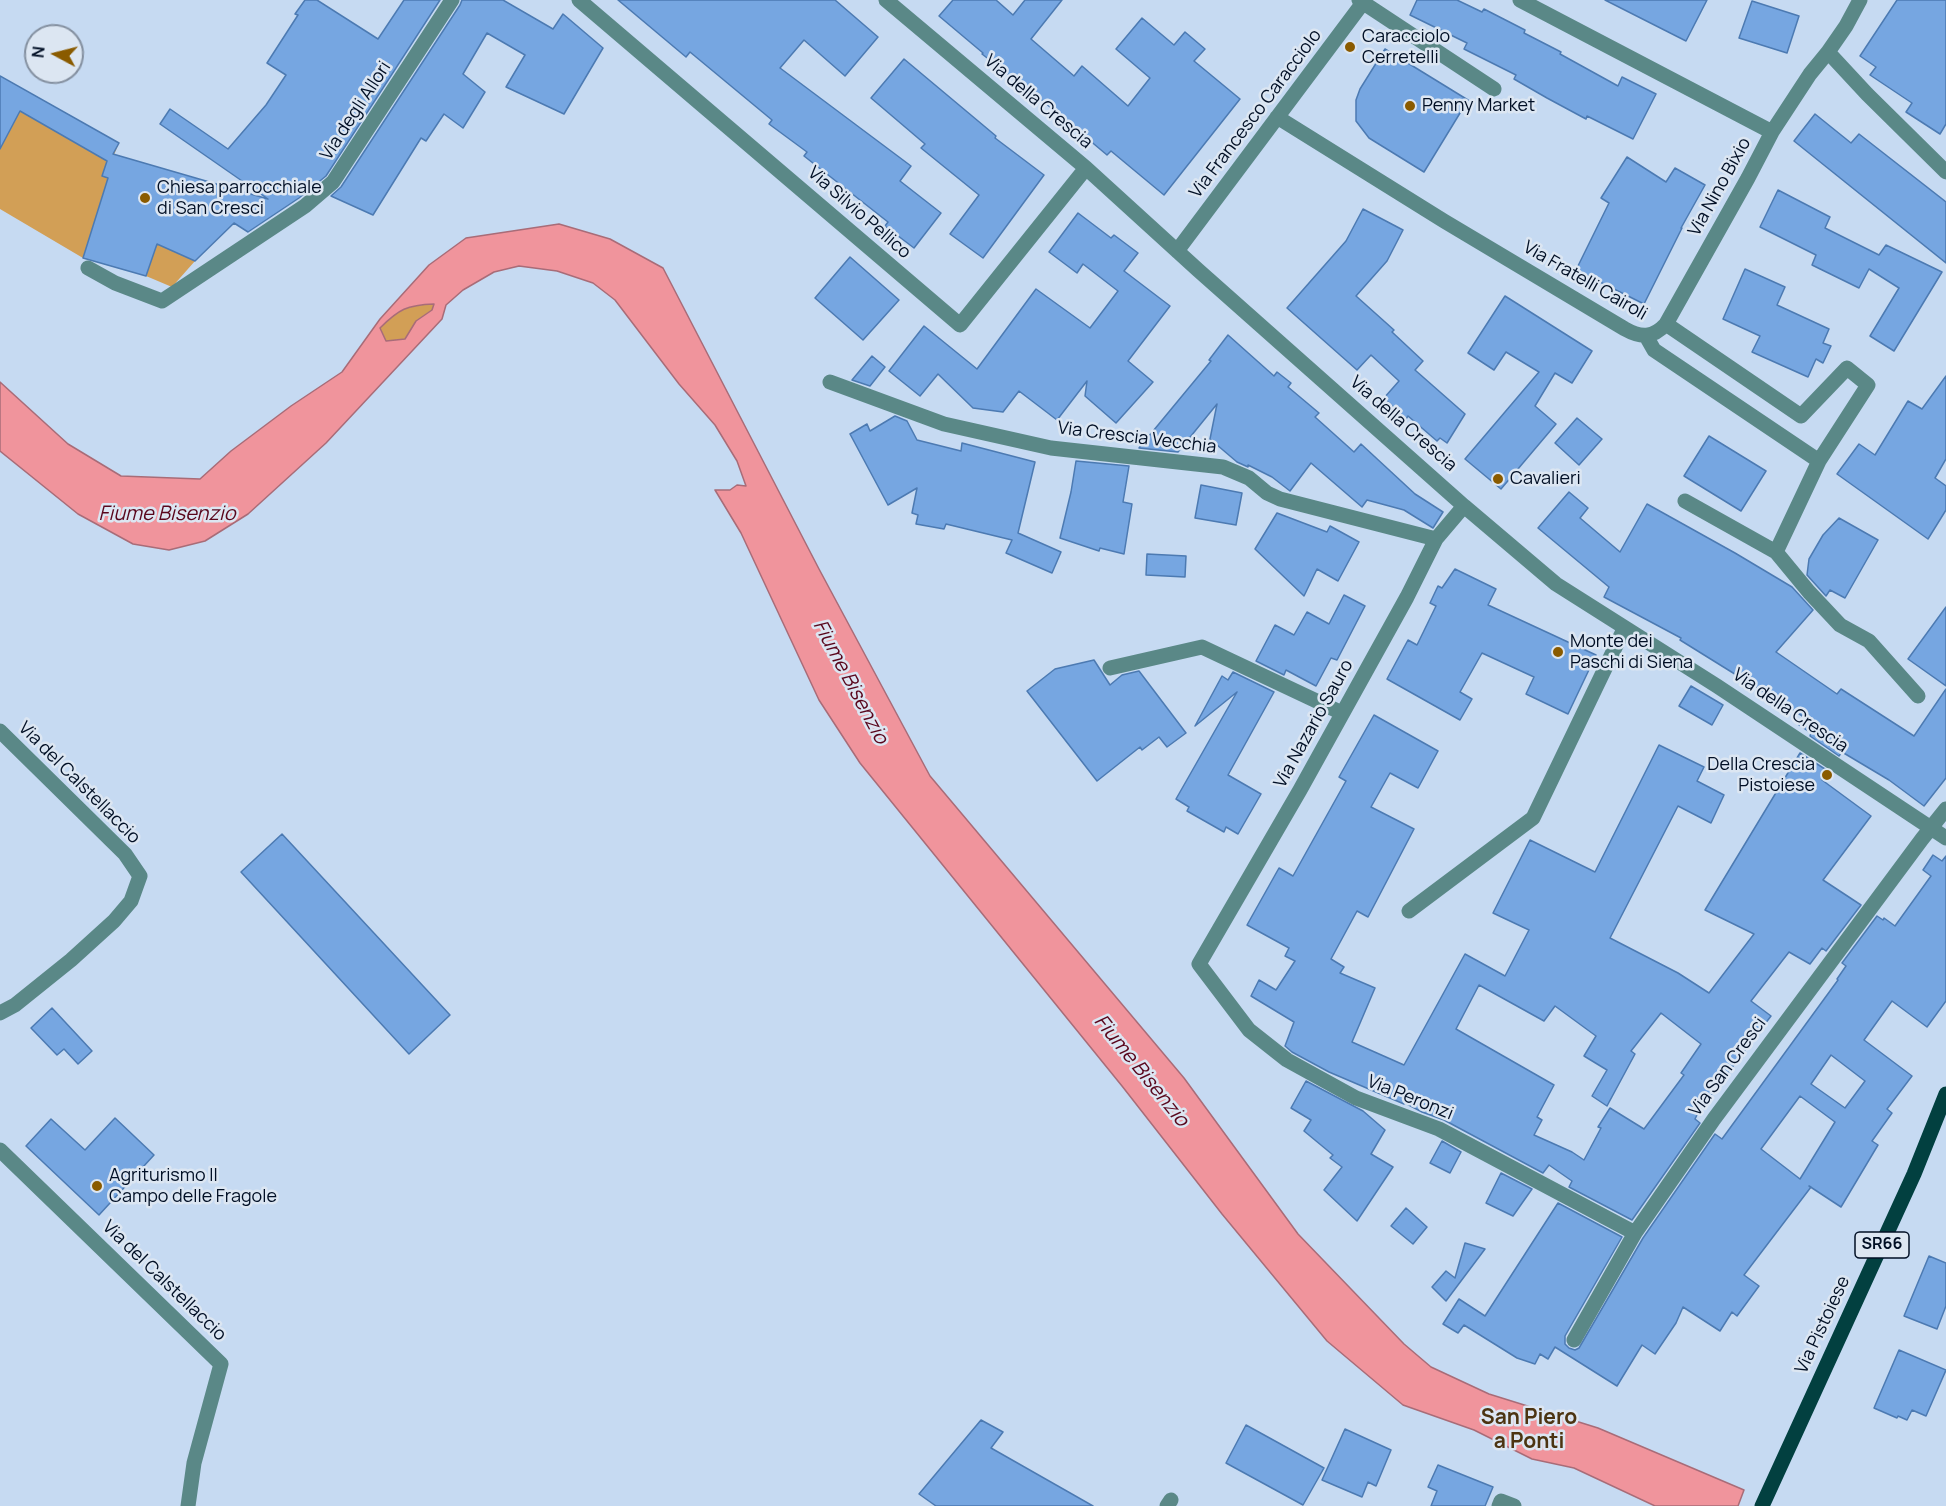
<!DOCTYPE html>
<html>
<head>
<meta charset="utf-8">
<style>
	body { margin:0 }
	#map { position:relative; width:1946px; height:1506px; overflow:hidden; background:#c6daf2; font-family:Manrope,sans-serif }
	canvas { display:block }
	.north { position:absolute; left:24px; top:24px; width:60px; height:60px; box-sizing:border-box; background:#dce6f2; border:2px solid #8490a0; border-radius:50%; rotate:277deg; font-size:16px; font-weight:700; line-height:24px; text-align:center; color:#010f25 }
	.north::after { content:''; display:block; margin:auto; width:21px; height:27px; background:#8a5b00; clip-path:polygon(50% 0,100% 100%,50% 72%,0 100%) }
</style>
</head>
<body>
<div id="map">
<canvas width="1946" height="1506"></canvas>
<div class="north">N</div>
</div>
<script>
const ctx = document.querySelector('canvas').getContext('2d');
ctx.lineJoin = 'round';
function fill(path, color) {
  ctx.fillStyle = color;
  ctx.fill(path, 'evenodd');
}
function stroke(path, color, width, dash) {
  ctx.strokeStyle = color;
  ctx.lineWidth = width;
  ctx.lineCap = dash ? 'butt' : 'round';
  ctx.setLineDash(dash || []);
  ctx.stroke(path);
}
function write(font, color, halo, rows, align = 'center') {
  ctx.font = font + ' Manrope,sans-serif';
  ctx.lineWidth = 5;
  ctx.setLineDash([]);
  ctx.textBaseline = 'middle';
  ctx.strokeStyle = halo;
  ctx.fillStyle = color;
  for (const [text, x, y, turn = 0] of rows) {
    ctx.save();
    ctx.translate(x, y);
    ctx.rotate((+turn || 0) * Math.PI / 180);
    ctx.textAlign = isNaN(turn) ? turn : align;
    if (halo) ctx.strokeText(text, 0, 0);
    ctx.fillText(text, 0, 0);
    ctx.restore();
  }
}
fill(new Path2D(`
	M0,76L119,143L111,162L107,161L102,176L109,178L83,258L0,209Z
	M166,217L195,261L172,287L146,276Z
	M434,304L432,310L416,321L405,339L386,341L380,328C400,308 406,306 434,304Z`), '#d29f56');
const water = new Path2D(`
	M559,224L610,239L663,268L819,569L930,776L1184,1078L1298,1234L1404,1344L1431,1367L1489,1394L1598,1428L1744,1490L1738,1506H1655L1574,1468L1532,1459L1474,1430L1403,1405L1327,1341L1222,1214L1122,1086L860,763L819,700L741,533L715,490H730L737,485L746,486L737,461L715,425L679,384L615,300L593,283L557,271L519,266L494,272L463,290L446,305L442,319L326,443L248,514L205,541L169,550L133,544L78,514L0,451V382L68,444L121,476L200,479L231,451L291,406L342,372L380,319L429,265L466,238ZM434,304L432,310L416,321L405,339L386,341L380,328C399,309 407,305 434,304Z`);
fill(water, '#f0949c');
stroke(water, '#a86c78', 1.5);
const building = new Path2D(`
	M305,0H317L378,39L404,0H440L326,176L299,198L248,232L234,223L195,261L157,244L146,276L83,258L108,178L102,176L107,161L20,111L0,149V76L119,143L113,154L268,199L160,124L170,109L228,149L266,105L286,75L267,63L298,15L295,14Z
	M462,0H503L553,29L563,14L603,48L564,114L506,87L525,55L487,33L463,74L485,92L463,128L444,114L426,141L421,138L373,215L331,196L341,187L460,5Z
	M618,0H835L878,37L845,76L804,40L780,68L911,166L900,181L941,213L914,248L885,226L888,222L804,156L807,152L769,124L772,120L690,52L686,57Z
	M953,0H996L1013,15L1025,0H1062L1031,39L1074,76L1082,66L1128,106L1150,78L1116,49L1142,18L1174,45L1185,32L1205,49L1194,61L1240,99L1164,195L1111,151L1107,155L1019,81L1018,82L982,54L983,53L939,16Z
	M1417,0H1457L1482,12L1484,9L1525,30L1524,33L1561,52L1560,54L1618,86L1622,77L1656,94L1633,139L1587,116L1586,119L1547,98L1514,79L1516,75L1464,49L1467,43L1410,15Z
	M1605,0H1707L1686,41Z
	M1897,0H1946V124L1940,134L1906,112L1912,103L1870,75L1876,67L1860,56Z
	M1752,1L1799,16L1787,53L1739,38Z
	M1385,49L1468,100L1424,172L1369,138L1356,121V100L1360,89Z
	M904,59L996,136L995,138L1044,175L983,258L950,234L979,195L921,148L925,144L871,98Z
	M1815,114L1851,143L1859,134L1946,202V263L1794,141Z
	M1627,157L1666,182L1675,168L1705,185L1681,228H1682L1644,304L1576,270L1609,203L1601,198Z
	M1778,190L1830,217L1825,228L1879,255L1886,245L1942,272L1894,351L1870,336L1899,288L1869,269L1859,288L1812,265L1816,255L1760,227Z
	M1363,209L1403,230L1387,261L1356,296L1394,330L1392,332L1423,361L1415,370L1465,414L1447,443L1440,438L1437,441L1408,416L1406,419L1384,398L1399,381L1371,355L1357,370L1287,308L1346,241Z
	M1078,213L1111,238L1114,235L1138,253L1124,271L1170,306L1128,361L1153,382L1116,423L1085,396L1087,381L1057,420L1019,391L1003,412L973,408L938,374L920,396L889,371L924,326L977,369L1036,289L1090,328L1118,291L1083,264L1077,273L1049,252Z
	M850,257L899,300L863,340L815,298Z
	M1745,269L1785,287L1777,305L1829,329L1823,343L1831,346L1823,363L1816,359L1808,377L1752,352L1760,336L1723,319Z
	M1505,296L1592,351L1572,383L1555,373L1535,406L1556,424L1501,489L1465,459L1539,372L1506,352L1494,370L1468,353Z
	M1228,335L1274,376L1277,372L1291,383L1288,387L1319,413L1315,417L1354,452L1361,444L1415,494L1443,512L1433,528L1404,510L1367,500L1362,507L1311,463L1290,491L1272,477L1248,465V467L1237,462L1210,439L1217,404L1178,452L1139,448L1211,361L1209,360Z
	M872,356L885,367L870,386L852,380Z
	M1946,376V459L1935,478L1946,486V510L1928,539L1837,474L1859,444L1875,455L1908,401L1922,409Z
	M895,416L907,421L917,440L961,451L962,443L1035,462L1018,533L1061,552L1052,573L1006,553L1012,540L946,524L944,529L916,524L918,515L912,513L917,488L888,505L850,434L867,424L870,431Z
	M1577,418L1602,439L1579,465L1555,443Z
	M1709,436L1766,471L1741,511L1684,476Z
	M1076,461L1129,466L1123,502L1132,504L1124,554L1100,548L1099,551L1060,538L1071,492Z
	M1201,485L1242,493L1236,525L1195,518Z
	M1569,492L1588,508L1580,518L1620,552L1647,504L1735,553L1792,587L1813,610L1776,652L1837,694L1841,689L1914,736L1946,689V778L1924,806L1889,780L1842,752L1839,756L1810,736L1811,733L1799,725L1804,717L1680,640L1681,638L1604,597L1609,587L1538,528Z
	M1277,513L1327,532L1330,526L1359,542L1338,581L1317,569L1304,596L1255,549Z
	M1839,518L1878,540L1845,598L1830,590L1826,596L1807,575L1809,559L1823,535Z
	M1147,554L1186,556L1185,577L1146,575Z
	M1455,569L1496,589L1488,605L1596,655L1568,714L1526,694L1534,677L1482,653L1460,692L1472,699L1460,720L1387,679L1408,640L1417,645L1436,606L1430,603L1438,586L1442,588Z
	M1344,595L1365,606L1337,660L1331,658L1316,686L1286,670L1284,675L1256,661L1275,625L1294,635L1307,612L1329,624Z
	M1946,607V686L1908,659Z
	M1094,660L1110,685L1122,675L1139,671L1186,733L1167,747L1159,737L1142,750L1140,747L1097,781L1027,691L1055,669Z
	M1233,672L1274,692L1228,775L1261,794L1238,834L1226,827L1224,832L1187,811L1189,807L1176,799L1237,692L1195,726L1222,676L1228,680Z
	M1691,686L1723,705L1712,725L1679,706Z
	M1374,715L1438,751L1418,788L1390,773L1371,807L1414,829L1368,917L1357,911L1331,959L1344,967L1340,973L1375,988L1352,1042L1404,1065L1465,954L1505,976L1529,930L1493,913L1530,840L1595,872L1659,745L1704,767L1697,781L1724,795L1711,823L1678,806L1610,938L1678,973L1709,993L1754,934L1705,910L1800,753L1828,771L1822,780L1871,816L1823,880L1861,905L1826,951L1822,948L1810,964L1789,952L1751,1001L1771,1016L1699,1111L1695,1119L1700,1123L1632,1220L1569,1187L1572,1181L1549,1165L1543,1173L1444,1120L1422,1112L1405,1103L1404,1104L1329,1072L1292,1052L1285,1046L1294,1022L1251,996L1259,980L1276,990L1295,961L1285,956L1289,948L1247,925L1279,868L1293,876L1346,781L1339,777ZM1479,985L1544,1021L1555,1006L1596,1036L1584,1056L1607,1070L1592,1096L1607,1106L1635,1054L1631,1051L1661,1013L1701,1044L1681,1073L1684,1075L1644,1129L1610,1108L1598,1127L1601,1128L1584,1160L1572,1152L1534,1135L1542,1120L1537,1117L1554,1085L1456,1029Z
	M282,834L450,1015L409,1054L241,872Z
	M1933,855L1942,861L1946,856V1001L1927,1027L1892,1001L1864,1040L1912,1076L1887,1109L1892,1113L1872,1141L1878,1145L1841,1207L1809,1186L1811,1187L1744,1275L1759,1286L1737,1316L1732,1312L1720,1331L1683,1307L1676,1323L1655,1354L1642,1345L1617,1386L1555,1347L1548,1359L1540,1354L1535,1364L1517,1358L1464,1325L1458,1333L1443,1324L1459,1299L1485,1316L1558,1203L1622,1237L1565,1336V1344L1569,1348L1575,1350L1579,1348L1643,1238L1715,1134L1722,1139L1838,980L1837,979L1846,966L1842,963L1877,916L1883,920L1884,918L1895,926L1931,876L1923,870ZM1831,1055L1865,1081L1845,1108L1811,1084ZM1800,1096L1835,1122L1800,1179L1761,1149Z
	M52,1008L92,1051L78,1064L64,1049L57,1055L31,1028Z
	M1306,1081L1363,1111L1385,1130L1371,1154L1393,1167L1357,1221L1324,1190L1342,1167L1330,1158L1333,1155L1304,1131L1311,1120L1291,1108Z
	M115,1118L154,1155L99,1215L26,1146L51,1119L85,1150Z
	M1442,1141L1461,1152L1450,1173L1430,1163Z
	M1501,1173L1532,1189L1513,1216L1486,1203Z
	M1406,1208L1427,1227L1413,1244L1391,1226Z
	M1465,1243L1485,1249L1446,1301L1432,1287L1446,1271L1455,1278Z
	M1929,1256L1946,1263V1306L1937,1329L1904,1316Z
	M1899,1350L1946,1370L1926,1416L1912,1410L1907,1420L1898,1416L1897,1418L1874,1408Z
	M981,1420L1003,1432L991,1448L1093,1506H936L919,1494Z
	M1246,1425L1324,1468L1303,1505L1226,1463Z
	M1345,1429L1391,1450L1376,1486L1368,1482L1362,1497L1322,1480Z
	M1438,1465L1493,1487L1485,1506H1431L1437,1491L1428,1487Z`);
fill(building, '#76a6e1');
stroke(building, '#4c7ab2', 1.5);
stroke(new Path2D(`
	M579,0L960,325L1086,168
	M886,0L1086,168L1198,270L1464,506L1556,584L1717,686L1946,838
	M1359,0L1494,89
	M1520,0L1772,132
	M1860,0L1846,26L1828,52L1867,94L1946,172
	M1277,117L1444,221L1625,329C1641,338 1653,338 1666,324L1748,178L1772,132L1810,74L1828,52
	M1177,251L1365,0
	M88,268L115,283L162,301L305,206L333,182L452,0
	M1646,336L1654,350L1819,461L1868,385L1847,368L1801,416L1666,324
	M830,382L944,424L1051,448L1223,467L1249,478L1267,493L1280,499L1436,539
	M1819,461L1776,552L1809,592L1840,625L1869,641L1918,696
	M1685,501L1776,552
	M1464,506L1436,539L1407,597L1300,790L1199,964L1249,1030L1287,1060L1356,1098L1439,1129L1635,1233
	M1110,668L1202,647L1342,713
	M0,731L125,854L140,876L131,901L114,921L71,960L15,1005L0,1013
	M1409,911L1533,818L1624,629
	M0,1150L221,1364L194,1463L188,1506
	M1574,1340L1635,1233L1714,1119L1922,839L1946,809
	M1167,1506L1171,1500
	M1499,1506L1501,1501L1514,1506`), '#5a8887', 15);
stroke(new Path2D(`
	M1762,1506L1914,1174L1946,1094`), '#024040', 15);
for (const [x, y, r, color] of [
	[1350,47,6,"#8a5b00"],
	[1410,106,6,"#8a5b00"],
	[145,198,6,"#8a5b00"],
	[1498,479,6,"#8a5b00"],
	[1558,652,6,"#8a5b00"],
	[1827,775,6,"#8a5b00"],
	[97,1186,6,"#8a5b00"]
]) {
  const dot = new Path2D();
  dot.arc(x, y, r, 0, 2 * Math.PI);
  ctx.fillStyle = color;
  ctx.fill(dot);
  stroke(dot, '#dce6f2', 2);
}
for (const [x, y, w] of [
	[1882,1245,54]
]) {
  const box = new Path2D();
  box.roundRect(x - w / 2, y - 13, w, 26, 4.5);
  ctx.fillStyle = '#dce6f2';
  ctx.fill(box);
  stroke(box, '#010f25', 1.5);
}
write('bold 16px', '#010f25', null, [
	["SR66",1882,1245]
]);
write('18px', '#010f25', '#dce6f2', [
	["Caracciolo",1362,37],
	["Cerretelli",1362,58],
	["Penny Market",1422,106],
	["Chiesa parrocchiale",157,188],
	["di San Cresci",157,209],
	["Cavalieri",1510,479],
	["Monte dei",1570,642],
	["Paschi di Siena",1570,663],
	["Della Crescia",1815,765,"right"],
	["Pistoiese",1815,786,"right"],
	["Agriturismo Il",109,1176],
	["Campo delle Fragole",109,1197]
], 'left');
write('18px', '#010f25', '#dce6f2', [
	["Via della Crescia",1038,102,40],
	["Via degli Allori",356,111,-57],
	["Via Francesco Caracciolo",1256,114,-53],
	["Via Nino Bixio",1720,187,-61],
	["Via Silvio Pellico",859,213,41],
	["Via Fratelli Cairoli",1585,281,30],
	["Via della Crescia",1403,424,41],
	["Via Crescia Vecchia",1137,438,7],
	["Via della Crescia",1790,711,34],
	["Via Nazario Sauro",1314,724,-61],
	["Via del Calstellaccio",79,783,45],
	["Via San Cresci",1728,1067,-54],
	["Via Peronzi",1410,1098,22],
	["Via del Calstellaccio",164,1281,44],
	["Via Pistoiese",1823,1325,-65]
]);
write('italic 20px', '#59061c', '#dce6f2', [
	["Fiume Bisenzio",167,514],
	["Fiume Bisenzio",850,682,62],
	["Fiume Bisenzio",1141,1071,51]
]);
write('bold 21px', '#4c3411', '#dce6f2', [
	["San Piero",1529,1418],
	["a Ponti",1529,1442]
]);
</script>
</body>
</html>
